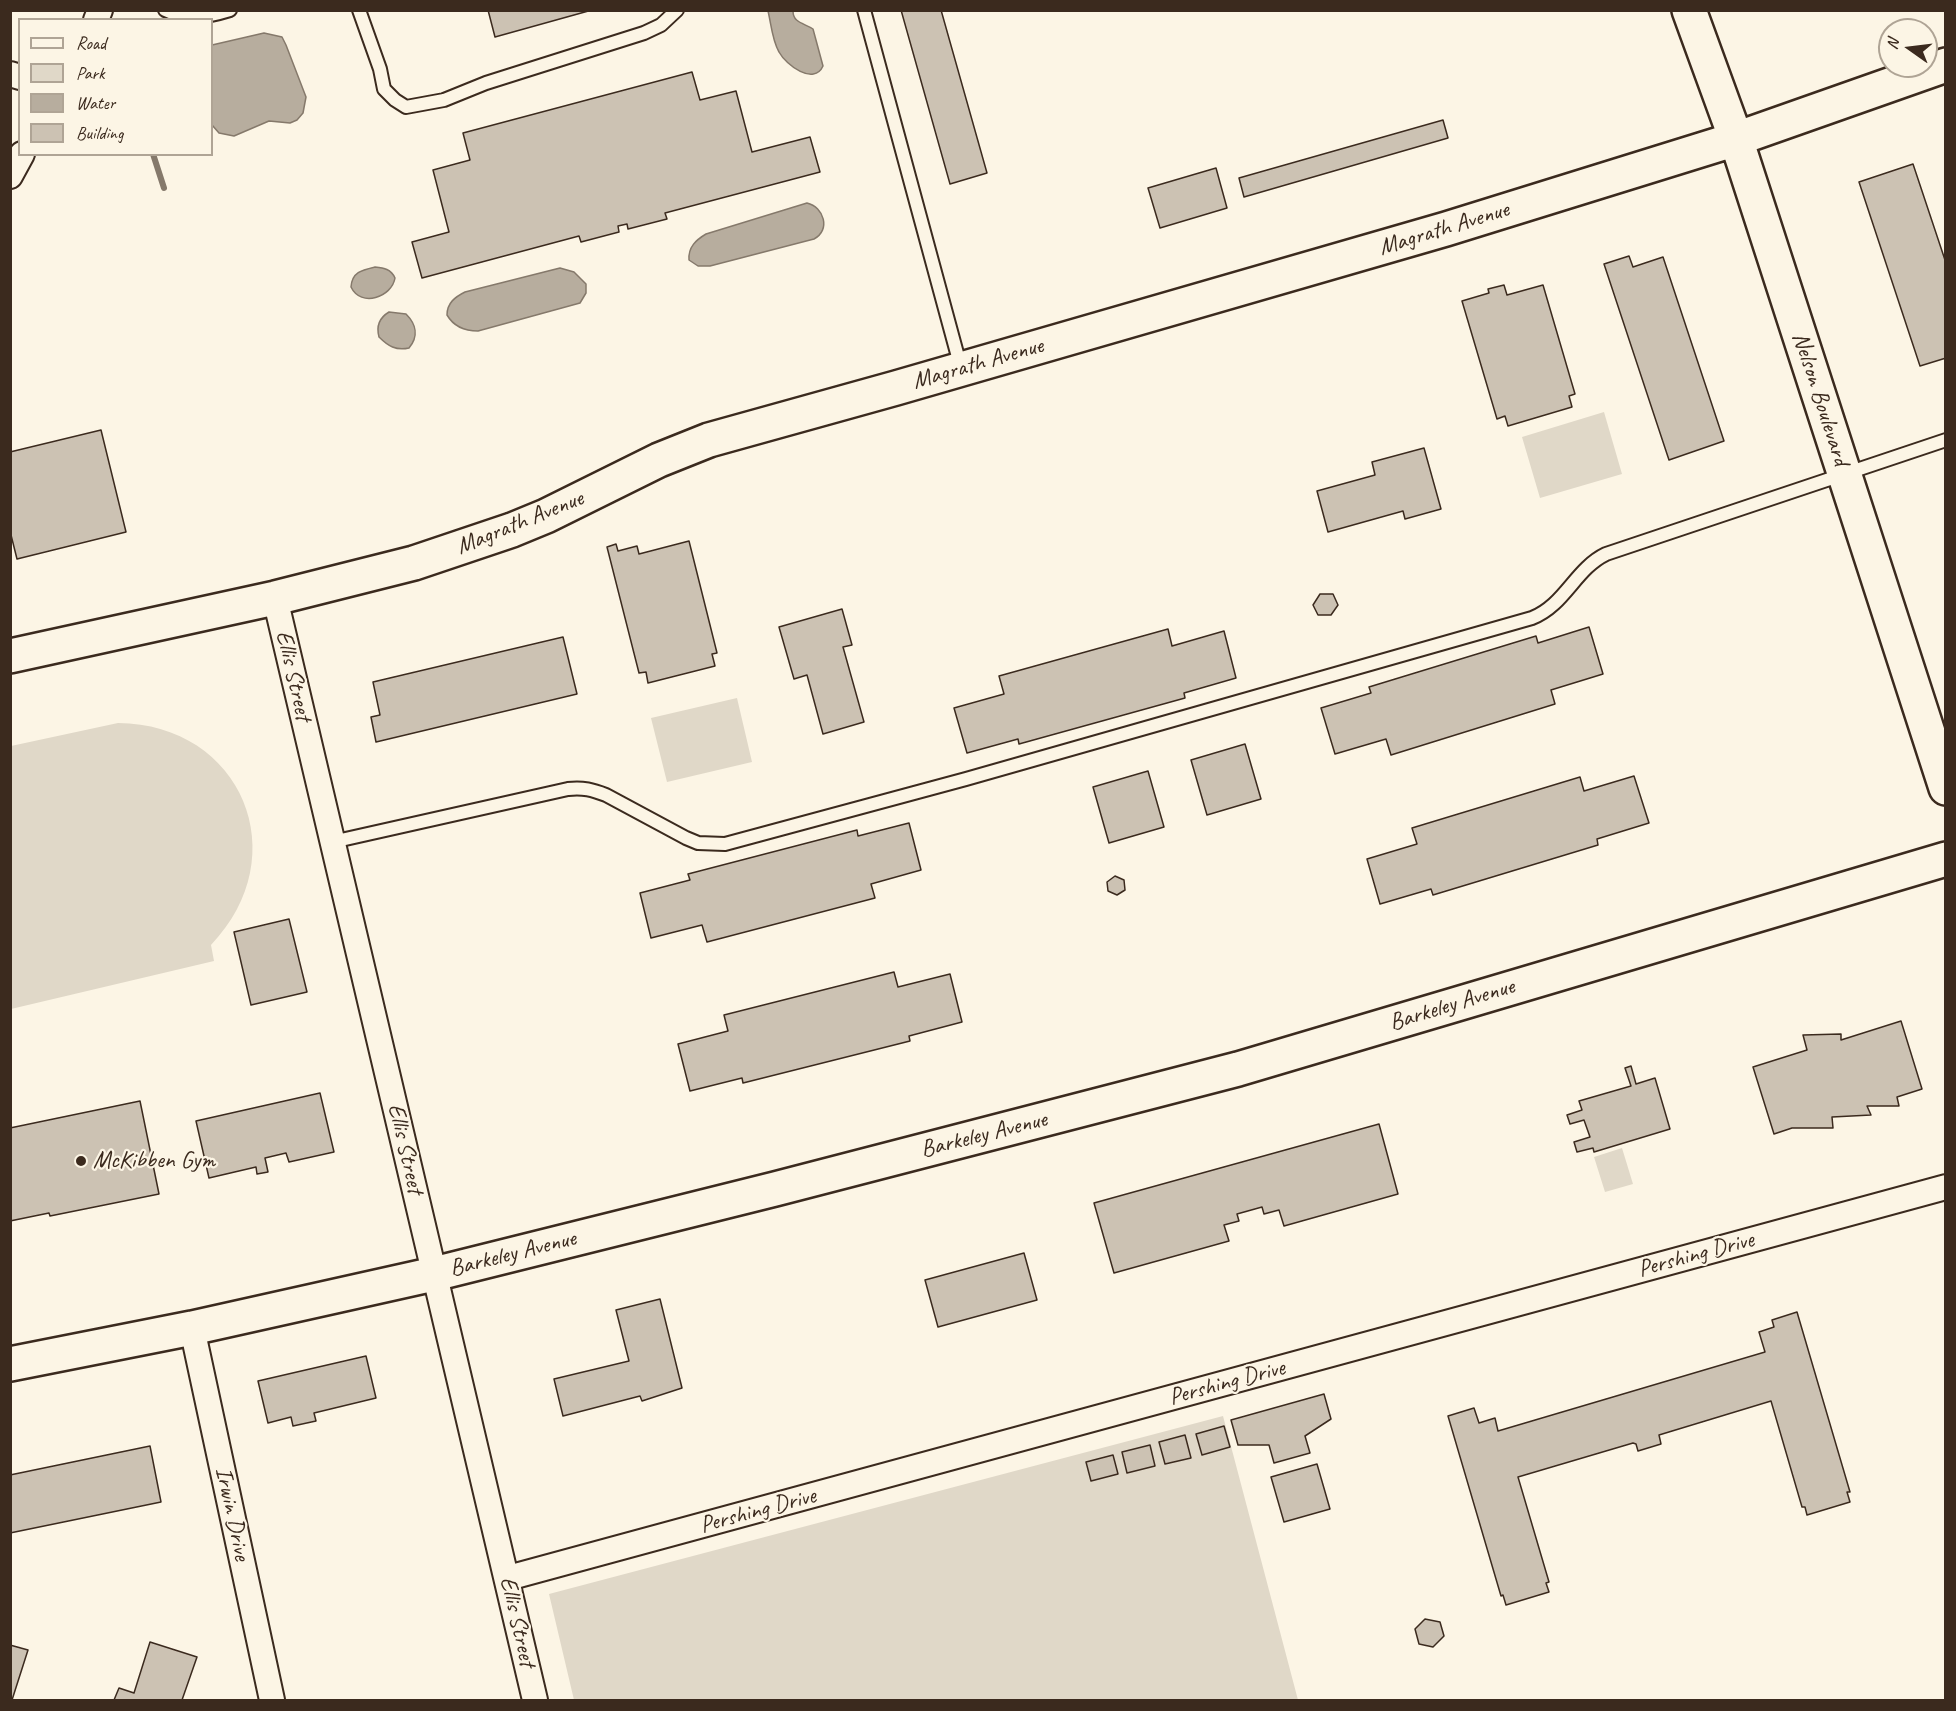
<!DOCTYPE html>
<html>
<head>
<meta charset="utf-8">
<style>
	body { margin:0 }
	#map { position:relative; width:1956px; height:1711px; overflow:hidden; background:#fcf5e5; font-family:Caveat,sans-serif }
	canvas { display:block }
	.frame { position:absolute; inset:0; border:12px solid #3b2a1e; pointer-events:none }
	.legend { position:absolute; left:18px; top:18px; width:195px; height:138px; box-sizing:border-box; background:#fcf5e5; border:2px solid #afa495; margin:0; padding:8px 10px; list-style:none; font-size:18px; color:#3b2a1e }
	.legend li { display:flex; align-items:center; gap:12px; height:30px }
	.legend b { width:30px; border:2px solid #afa495 }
	.north { position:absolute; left:1878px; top:18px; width:60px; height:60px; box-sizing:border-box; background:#fcf5e5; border:2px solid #afa495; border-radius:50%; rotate:284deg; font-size:16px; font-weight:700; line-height:24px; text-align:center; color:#3b2a1e }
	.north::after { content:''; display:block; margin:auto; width:21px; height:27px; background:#3b2a1e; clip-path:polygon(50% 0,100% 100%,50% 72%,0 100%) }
</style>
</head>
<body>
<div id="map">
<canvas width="1956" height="1711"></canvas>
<div class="frame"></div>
<ul class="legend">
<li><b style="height:8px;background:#fcf5e5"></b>Road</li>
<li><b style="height:16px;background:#e0d8c8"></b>Park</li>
<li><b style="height:16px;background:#b7ad9e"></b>Water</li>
<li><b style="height:16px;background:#ccc2b3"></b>Building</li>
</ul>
<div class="north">N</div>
</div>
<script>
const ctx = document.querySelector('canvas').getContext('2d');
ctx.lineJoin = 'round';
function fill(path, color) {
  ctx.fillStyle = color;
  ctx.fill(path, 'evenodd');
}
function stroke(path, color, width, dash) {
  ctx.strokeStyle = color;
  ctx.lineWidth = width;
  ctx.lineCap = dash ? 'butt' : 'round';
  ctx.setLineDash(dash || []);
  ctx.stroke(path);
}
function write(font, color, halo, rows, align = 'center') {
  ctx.font = font + ' Caveat,sans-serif';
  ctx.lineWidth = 4.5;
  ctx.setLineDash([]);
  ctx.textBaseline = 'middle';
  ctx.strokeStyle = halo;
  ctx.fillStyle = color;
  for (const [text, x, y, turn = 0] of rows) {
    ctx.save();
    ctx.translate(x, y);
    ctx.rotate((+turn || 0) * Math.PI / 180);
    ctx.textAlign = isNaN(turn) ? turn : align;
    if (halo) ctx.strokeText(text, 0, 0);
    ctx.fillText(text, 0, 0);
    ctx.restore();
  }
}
fill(new Path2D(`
	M1604,412L1622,474L1540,498L1522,437Z
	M737,698L752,762L667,782L651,718Z
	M118,723C242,724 297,856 211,945L214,961L11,1009V746Z
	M1622,1148L1633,1184L1605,1192L1594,1157Z
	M1223,1416L1298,1700H574L549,1594Z`), '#e0d8c8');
const water = new Path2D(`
	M768,11H793C793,23 804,23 813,29L823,66C814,86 786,65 779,52C772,40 771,23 768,11Z
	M264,33L282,37L286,45L306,97L303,113L297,120L290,123L269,121L234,136L219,133L212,125V45Z
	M807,203C824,207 831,230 814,239L710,266H698L689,260C688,247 696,240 706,234Z
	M375,267C384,268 391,269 395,278C392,297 361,308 351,287C352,272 362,270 375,267Z
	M560,268L574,272L586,284V293L580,303L478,331C465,331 454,327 447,315C447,303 455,297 465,292Z
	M389,312L406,314C416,324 419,336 409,348C396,351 388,346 379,337C376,326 379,318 389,312Z`);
fill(water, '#b7ad9e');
stroke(water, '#85796b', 1.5);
stroke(new Path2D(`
	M153,154L164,188`), '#85796b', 6);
const building = new Path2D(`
	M488,10H592L495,37Z
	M901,10H941L987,173L950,184Z
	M692,72L700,100L736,91L752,152L810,137L820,172L665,213L667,219L628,229L627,224L618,226L619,232L581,242L579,236L422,278L412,242L449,232L433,170L470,160L463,133Z
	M1443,120L1448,138L1244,197L1239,178Z
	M1913,164L1946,263V358L1920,366L1859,182Z
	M1216,168L1227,208L1160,228L1148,188Z
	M1629,256L1633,267L1663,257L1724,441L1669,460L1604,264Z
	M1504,285L1507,295L1543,285L1575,394L1569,396L1572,407L1508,426L1505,416L1497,419L1462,301L1489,293L1488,289Z
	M101,430L126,532L17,559L10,531V452Z
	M1424,448L1441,509L1405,519L1403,511L1328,532L1317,491L1375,475L1372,462Z
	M689,541L717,653L712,654L715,666L648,683L646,672L639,673L607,547L616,544L618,551L637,546L639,554Z
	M1320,594H1333L1338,605L1331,615H1318L1313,605Z
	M842,609L852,645L843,647L864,722L823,734L807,675L794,679L779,627Z
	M1589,627L1603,674L1551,690L1555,704L1391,755L1386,739L1335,754L1321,708L1371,693L1369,687L1536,636L1538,643Z
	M1168,629L1172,646L1224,631L1236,678L1184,693L1185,698L1019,744L1018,739L967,753L954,708L1004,694L999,676Z
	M563,637L577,694L376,742L371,717L380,715L373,682Z
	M1245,744L1261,799L1207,815L1191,760Z
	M1148,771L1164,827L1109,843L1093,787Z
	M1634,776L1649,823L1597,839L1598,845L1433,895L1431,889L1380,904L1367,859L1417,844L1412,828L1580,777L1584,791Z
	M909,823L921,870L871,884L875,898L707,942L702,925L651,938L640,893L690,880L688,874L857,830L858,836Z
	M1115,876L1124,880L1125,890L1117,895L1108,891L1107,882Z
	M289,919L307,992L251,1005L234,932Z
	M894,972L898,987L950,974L962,1022L909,1036L910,1041L743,1083L742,1078L690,1091L678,1044L728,1031L724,1015Z
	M1901,1021L1922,1089L1897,1097L1899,1106H1867L1871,1115L1832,1117L1833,1128H1792L1774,1134L1753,1067L1807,1050L1803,1035L1841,1034V1040Z
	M1631,1066L1636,1084L1655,1078L1670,1129L1594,1152L1593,1148L1577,1152L1574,1142L1590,1137L1584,1120L1570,1124L1567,1115L1582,1110L1579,1101L1631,1086L1625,1068Z
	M320,1093L334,1152L289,1162L286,1153L265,1158L268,1172L257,1174L256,1167L209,1178L196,1121Z
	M140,1101L159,1194L50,1216L49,1213L10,1221V1128Z
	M1379,1124L1398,1194L1284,1226L1279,1210L1264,1214L1262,1207L1237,1214L1239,1221L1224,1225L1229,1241L1114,1273L1094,1203Z
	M1024,1253L1037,1300L938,1327L925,1280Z
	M660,1299L682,1388L642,1401L640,1396L563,1416L554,1379L629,1361L616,1310Z
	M1797,1312L1850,1492H1847L1850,1502L1807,1515L1805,1507H1802L1771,1401L1659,1435L1661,1444L1638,1451L1636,1444L1633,1443L1518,1477L1549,1582L1546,1583L1549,1592L1506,1605L1503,1595L1501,1596L1448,1416L1474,1408L1479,1423L1495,1418L1498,1431L1765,1352L1759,1332L1774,1327L1772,1320Z
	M366,1356L376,1398L314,1413L316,1421L293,1426L291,1417L268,1423L258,1381Z
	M1324,1394L1331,1419L1305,1436L1310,1453L1274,1463L1269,1445H1238L1231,1420Z
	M1224,1426L1230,1447L1202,1455L1196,1434Z
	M1185,1435L1191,1458L1165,1464L1159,1442Z
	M1150,1445L1155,1466L1127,1473L1122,1452Z
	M150,1446L161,1502L10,1533V1475Z
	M1113,1455L1118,1474L1091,1481L1086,1462Z
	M1317,1464L1330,1509L1284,1522L1271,1477Z
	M1425,1619L1440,1622L1444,1636L1433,1647L1419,1644L1415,1629Z
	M150,1642L197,1657L182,1700H114L119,1688L134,1693Z
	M10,1645L28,1650L12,1700H15H10Z`);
fill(building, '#ccc2b3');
stroke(building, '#3b2a1e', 1.5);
const lane = new Path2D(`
	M165,10C187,21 207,17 230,10
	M359,10L380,69L384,89L395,100L406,107L444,100L486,83L644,33L661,25L677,10
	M864,10L961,368
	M332,842L568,789C583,787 593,790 606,795L686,838L698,843L725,844L966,779L1532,618C1565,605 1575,569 1606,554L1946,440`);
const street = new Path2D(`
	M96,20L100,10
	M10,74L20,77
	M10,176L22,154
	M275,598L535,1700
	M192,1328L272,1700
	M508,1578L1946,1187`);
const secondary = new Path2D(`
	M1689,10L1736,139L1946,788
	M10,656L275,598L414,563L512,530L546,516L659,460L709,440L896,388L1446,229L1736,139L1946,65
	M10,1364L192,1328L434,1274L775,1189L1238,1069L1946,859`);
stroke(lane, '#3b2a1e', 16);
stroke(street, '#3b2a1e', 28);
stroke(secondary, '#3b2a1e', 38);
stroke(lane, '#fcf5e5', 12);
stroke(street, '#fcf5e5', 24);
stroke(secondary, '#fcf5e5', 33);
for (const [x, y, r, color] of [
	[81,1161,6,"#3b2a1e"]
]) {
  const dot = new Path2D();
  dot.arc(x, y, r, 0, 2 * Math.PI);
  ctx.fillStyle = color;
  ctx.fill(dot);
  stroke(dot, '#fcf5e5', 2);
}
write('24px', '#3b2a1e', '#fcf5e5', [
	["Magrath Avenue",1444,229,-17],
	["Magrath Avenue",978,364,-16],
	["Nelson Boulevard",1820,399,72],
	["Magrath Avenue",520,523,-22],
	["Ellis Street",293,676,77],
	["Barkeley Avenue",1452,1005,-17],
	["Barkeley Avenue",984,1135,-14],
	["Ellis Street",405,1149,77],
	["Barkeley Avenue",513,1254,-14],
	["Pershing Drive",1696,1255,-15],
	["Pershing Drive",1227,1383,-15],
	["Pershing Drive",758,1511,-15],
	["Irwin Drive",232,1514,78],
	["Ellis Street",517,1622,77]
]);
write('24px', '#3b2a1e', '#fcf5e5', [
	["McKibben Gym",93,1161]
], 'left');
</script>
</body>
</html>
